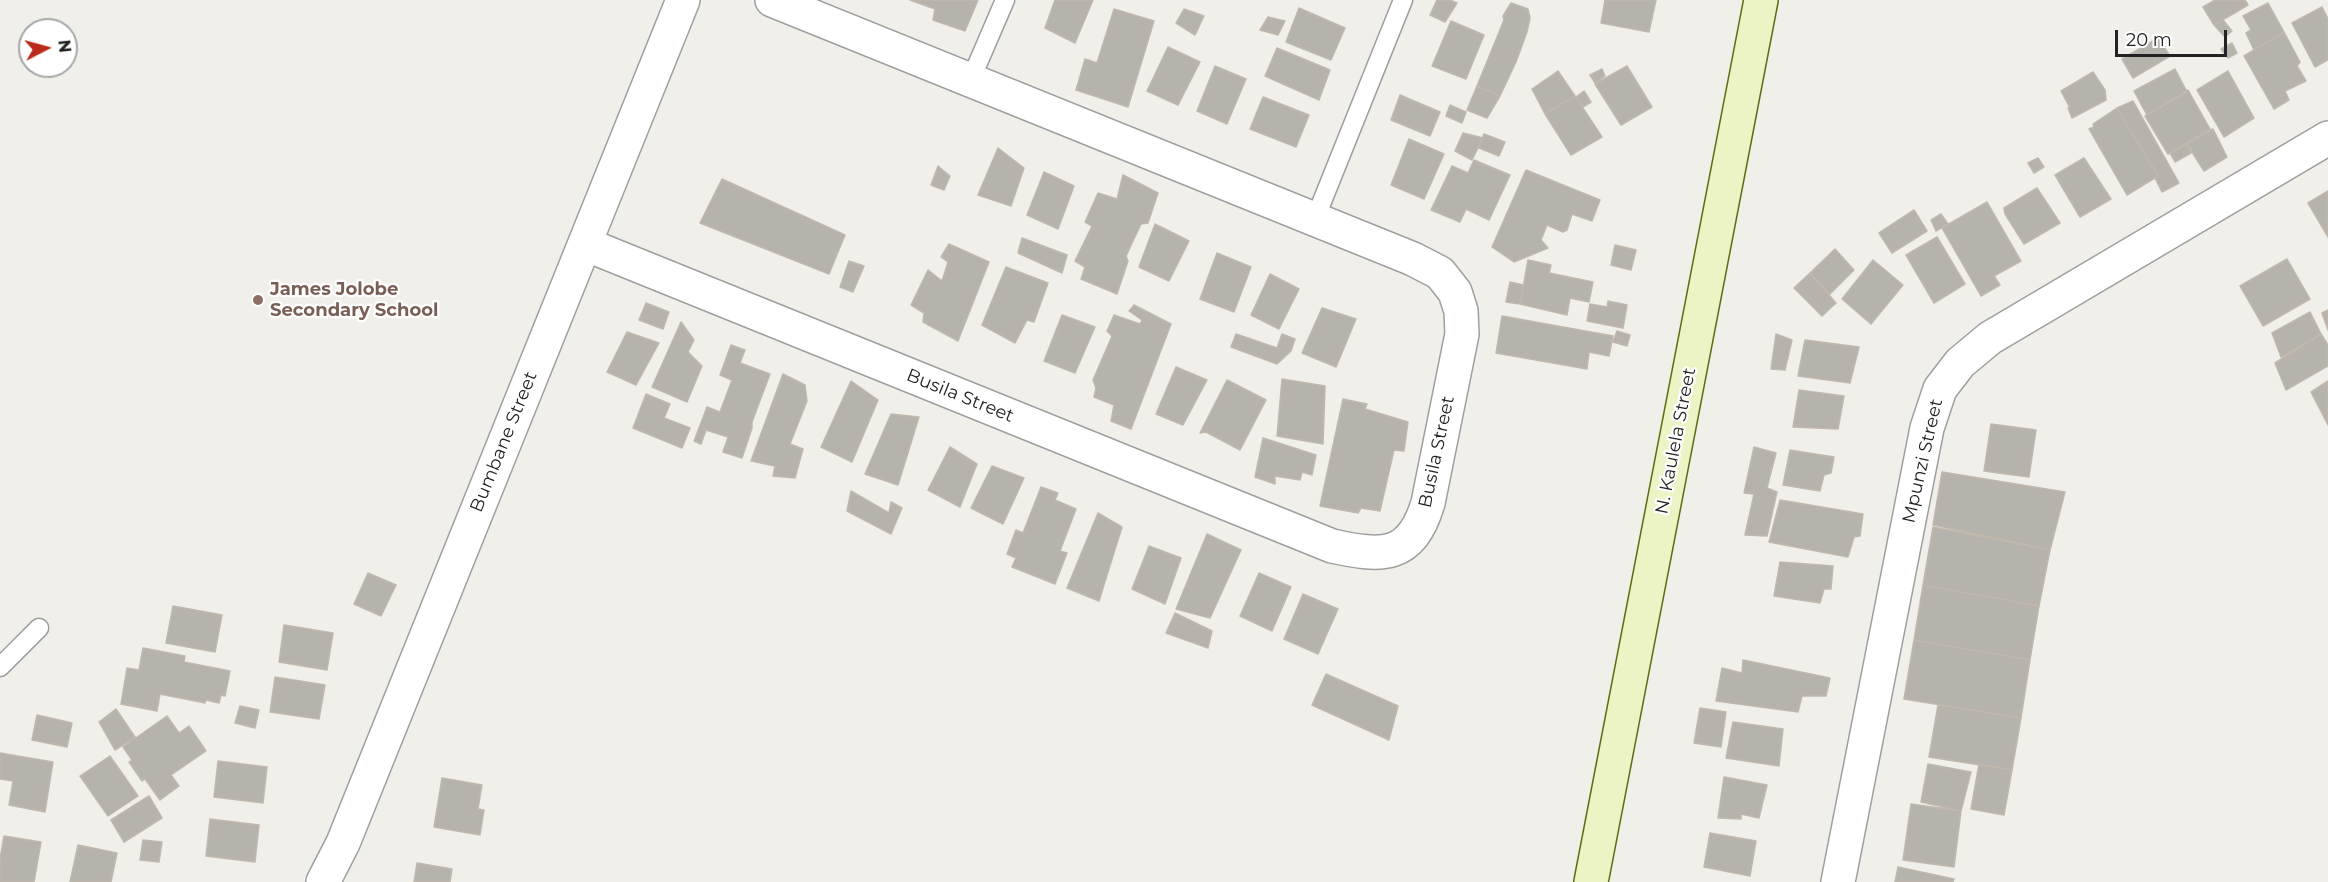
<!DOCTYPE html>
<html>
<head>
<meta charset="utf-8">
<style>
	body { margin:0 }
	#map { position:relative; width:2328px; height:882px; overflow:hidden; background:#f1efea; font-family:Montserrat,sans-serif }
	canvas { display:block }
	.north { position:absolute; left:18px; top:18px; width:60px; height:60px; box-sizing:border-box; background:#fff; border:2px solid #a7a7a7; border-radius:50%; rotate:84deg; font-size:16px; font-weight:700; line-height:24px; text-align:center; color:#222 }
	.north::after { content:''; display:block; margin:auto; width:21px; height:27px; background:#ba2919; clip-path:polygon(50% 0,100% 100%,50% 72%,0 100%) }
	.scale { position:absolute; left:2115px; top:30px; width:112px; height:27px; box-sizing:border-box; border:3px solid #222; border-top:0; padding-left:8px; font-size:18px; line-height:21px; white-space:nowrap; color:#222; -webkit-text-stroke:4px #fff; paint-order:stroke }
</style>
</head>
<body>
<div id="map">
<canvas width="2328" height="882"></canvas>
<div class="north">N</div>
<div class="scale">20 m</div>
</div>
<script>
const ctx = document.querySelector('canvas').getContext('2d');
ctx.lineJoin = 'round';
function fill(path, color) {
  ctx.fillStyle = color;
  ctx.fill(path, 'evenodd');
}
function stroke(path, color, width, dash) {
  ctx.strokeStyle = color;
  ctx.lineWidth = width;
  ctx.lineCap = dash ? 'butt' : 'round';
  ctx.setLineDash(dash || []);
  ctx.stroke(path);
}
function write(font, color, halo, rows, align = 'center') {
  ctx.font = font + ' Montserrat,sans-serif';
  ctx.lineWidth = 4.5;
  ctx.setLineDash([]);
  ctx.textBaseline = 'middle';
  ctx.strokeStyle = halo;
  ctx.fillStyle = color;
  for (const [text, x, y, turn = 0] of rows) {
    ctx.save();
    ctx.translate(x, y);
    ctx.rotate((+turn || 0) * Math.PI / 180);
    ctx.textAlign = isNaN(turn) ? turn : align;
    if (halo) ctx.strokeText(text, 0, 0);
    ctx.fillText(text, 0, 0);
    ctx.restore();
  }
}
const building = new Path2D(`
	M910,0H978L965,31L933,20L935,9Z
	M1055,0H1093L1075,43L1045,28Z
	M1437,0H1450L1457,3L1445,22L1430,15Z
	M1605,0H1656L1649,32L1601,23Z
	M2215,0H2245L2248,5L2214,25L2203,7Z
	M1511,3L1528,9L1530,18L1527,32L1516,62L1500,96L1477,86L1504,20L1503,16Z
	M2268,3L2284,32L2254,50L2246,33L2251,30L2243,16Z
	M2322,7L2328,19V60L2315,67L2292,23Z
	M1299,8L1345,28L1331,60L1286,42Z
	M1114,9L1154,21L1128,107L1076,90L1085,59L1097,63Z
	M1184,9L1204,16L1195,35L1176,23Z
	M1268,17L1285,21L1278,35L1260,30Z
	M2223,20L2232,31L2225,37L2214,25Z
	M1451,21L1484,35L1466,79L1432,66Z
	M2284,32L2300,62L2297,66L2306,81L2285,91L2289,100L2274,109L2244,56Z
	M2158,38L2170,56L2133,78L2122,59Z
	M2232,43L2237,53L2228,58L2221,49Z
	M1168,47L1200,62L1178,105L1147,91Z
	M1277,48L1330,70L1319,100L1265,76Z
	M1215,66L1246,79L1227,124L1197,111Z
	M1627,66L1652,107L1621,125L1595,84Z
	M1602,69L1605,76L1595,83L1590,75Z
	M2175,69L2187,92L2147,115L2134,91Z
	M1558,71L1575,96L1545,114L1532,89Z
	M2228,71L2254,118L2224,137L2197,90Z
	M2093,72L2105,90L2106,100L2072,118L2068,108H2070L2061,91Z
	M1477,86L1500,96L1487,118L1467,110Z
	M2188,90L2210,129L2168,154L2145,116Z
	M1584,91L1591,102L1583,107L1576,97Z
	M1400,95L1440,112L1430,136L1391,120Z
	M1575,96L1602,137L1571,155L1545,114Z
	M1263,97L1309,115L1296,147L1250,129Z
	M2133,101L2179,183L2162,192L2155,178L2158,176L2117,108Z
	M1450,105L1466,112L1462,123L1446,116Z
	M2117,108L2158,176L2127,195L2089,129L2094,127L2093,124Z
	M2213,129L2227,157L2204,171L2187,144Z
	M1463,133L1483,138L1472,160L1455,151Z
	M1484,134L1505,142L1499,156L1479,148Z
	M1409,139L1444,154L1424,199L1391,185Z
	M2187,144L2191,153L2175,162L2170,153Z
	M998,148L1024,168L1011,206L978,195Z
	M2038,158L2044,167L2034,173L2028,163Z
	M2084,158L2111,199L2080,217L2055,175Z
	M1474,160L1510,175L1489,220L1466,209L1460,222L1431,210L1452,166L1468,173Z
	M938,166L950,176L944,190L931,185Z
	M1526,170L1600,200L1592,221L1572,214L1567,230L1563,232L1547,225L1541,240L1548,248L1514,262L1492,247Z
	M1044,172L1074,186L1058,229L1027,215Z
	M1123,175L1158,193L1148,223L1141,224L1126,256L1128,261L1117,294L1081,279L1085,267L1075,261L1092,226L1085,222L1098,193L1117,199Z
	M722,179L845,235L829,274L700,223Z
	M2037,188L2060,223L2024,244L2005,214L2004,208Z
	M2328,191V237L2308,203Z
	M1987,202L2021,261L1994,276L2000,285L1981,296L1942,228Z
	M1914,210L1927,231L1892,253L1879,233Z
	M1941,214L1948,224L1936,231L1931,220Z
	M1155,224L1189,241L1169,281L1139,267Z
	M1937,237L1965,284L1934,303L1906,255Z
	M1022,238L1067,255L1062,273L1018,253Z
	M949,244L989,262L958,341L923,322L924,313L911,305L928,270L942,281L948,262L941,257Z
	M1615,245L1636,250L1631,270L1611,265Z
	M1835,249L1854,270L1830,294L1810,273Z
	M1217,253L1251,267L1234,312L1200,299Z
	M2287,259L2310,299L2263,326L2240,286Z
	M1528,260L1551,265L1549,273L1593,282L1589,302L1570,298L1567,315L1520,304Z
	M1873,260L1903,285L1871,324L1842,299Z
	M849,261L864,266L853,292L840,287Z
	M1006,267L1048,283L1034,322L1027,320L1015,343L982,325Z
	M1810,273L1836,303L1822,316L1794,288Z
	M1270,274L1299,289L1279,329L1251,315Z
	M1510,282L1523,285L1520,304L1506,302Z
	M1608,301L1627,305L1623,328L1587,321L1590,304L1607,307Z
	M646,303L669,312L663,329L639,320Z
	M1134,305L1171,324L1131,429L1111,421L1114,405L1094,397L1096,388L1093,380L1112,336L1107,331L1114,315L1140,324L1142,320L1129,311Z
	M1322,308L1356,319L1336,367L1302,353Z
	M2328,310V330L2322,313Z
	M2310,312L2321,334L2281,357L2272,333Z
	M1062,315L1095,327L1075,373L1044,361Z
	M1502,316L1613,336L1609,356L1589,352L1587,369L1496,353Z
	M681,322L694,340L688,352L702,366L687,402L652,387Z
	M1617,331L1630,335L1627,346L1613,342Z
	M627,332L659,343L636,385L607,372Z
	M1236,334L1277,348L1282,334L1295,339L1291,351L1277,364L1231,347Z
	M1776,334L1792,340L1785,370L1771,369Z
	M2321,334L2328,345V366L2286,390L2275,363Z
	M1805,340L1859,347L1850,383L1798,376Z
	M731,345L745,350L740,363L770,374L752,422V428L742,458L723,452L728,437L706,430L701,444L694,441L707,407L720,412L732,380L720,375Z
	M1176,367L1207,380L1183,425L1156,414Z
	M783,374L805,385L807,401L790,444L803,449L795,478L773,476L775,466L751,461Z
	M1282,379L1325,386L1323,444L1277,436Z
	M1227,380L1266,400L1240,450L1206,432L1200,433Z
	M851,381L878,400L852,462L821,447Z
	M2328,381V425L2311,392Z
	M1799,390L1844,396L1838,429L1793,427Z
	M646,394L670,404L664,418L690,428L682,448L633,428Z
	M1343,399L1367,404L1365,409L1408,422L1404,451L1394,450L1380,511L1361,508L1358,513L1320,506Z
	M891,414L919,417L898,485L865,474Z
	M1991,424L2036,430L2029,477L1984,471Z
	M1263,438L1316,455L1312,475L1302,472L1300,480L1275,476V484L1255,477Z
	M950,447L977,464L960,507L928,490Z
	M1754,447L1776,453L1767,488L1777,492L1767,536L1745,535L1754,494L1744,493Z
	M1790,450L1834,457L1831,473L1824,475L1820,491L1783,485Z
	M992,466L1024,478L1003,524L971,508Z
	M1942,472L2065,492L2050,550L1933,525Z
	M1041,487L1058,493L1055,500L1076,509L1060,551L1067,553L1055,584L1012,567L1016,558L1007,554L1016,530L1023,533Z
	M851,491L889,513L891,502L902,508L891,534L847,511Z
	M1780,500L1863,514L1860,536L1854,537L1848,557L1769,542Z
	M1098,513L1122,527L1099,601L1067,588Z
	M1933,527L2050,550L2039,606L1923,585Z
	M1207,534L1241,550L1210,618L1176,609Z
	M1149,546L1181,558L1165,604L1132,589Z
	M1780,562L1833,566L1831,589H1824L1820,603L1774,596Z
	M368,573L396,585L381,616L354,604Z
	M1259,573L1291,587L1272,631L1240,616Z
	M1923,585L2039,606L2030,660L1914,640Z
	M1303,594L1338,609L1318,654L1284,639Z
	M173,606L222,615L215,652L166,643Z
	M1175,613L1212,631L1208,648L1166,633Z
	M284,625L333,633L327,670L279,662Z
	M1914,640L2030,660L2021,718L1904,699Z
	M143,648L185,656L184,662L230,671L225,696L221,695L219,703L206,700L205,703L160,694L157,711L121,704L127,668L139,670Z
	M1743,660L1830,678L1826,696H1802L1798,712L1716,701L1722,668L1742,673Z
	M1326,674L1398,706L1389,740L1312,705Z
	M275,677L325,685L319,719L270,712Z
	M1938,705L2021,718L2012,770L1929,757Z
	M240,706L259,710L255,728L235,723Z
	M1700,708L1726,712L1721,747L1694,743Z
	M116,709L135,737L115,750L99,722Z
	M37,715L72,723L67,747L32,740Z
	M167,716L179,733L189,726L206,751L171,775L179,786L160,800L145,779L142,781L129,762L132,760L123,747Z
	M1733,722L1783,729L1779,766L1726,758Z
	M0,753L53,762L45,812L9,805L13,781L0,779Z
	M110,756L138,796L108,816L80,776Z
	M218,761L267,767L263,803L214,797Z
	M1928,764L1971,772L1961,811L1921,802Z
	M1979,764L2012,770L2004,815L1971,809Z
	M1724,777L1767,785L1759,818L1741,814V819L1718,818Z
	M442,778L482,785L478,809L484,810L480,835L434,827Z
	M149,796L162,818L124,842L111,820Z
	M1911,804L1961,811L1954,867L1903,860Z
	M210,819L259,825L255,862L206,856Z
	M1710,833L1756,841L1750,876L1704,867Z
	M4,836L41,842L34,882H0V859Z
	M143,840L162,842L159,862L140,860Z
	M78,845L117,853L111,882H70Z
	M417,863L452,869L450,882H414Z
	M1898,867L1954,879L1953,882H1895Z`);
fill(building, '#b6b2ac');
stroke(building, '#c1b8ad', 1.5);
const lane = new Path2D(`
	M971,79L1005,0
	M1315,219L1403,0
	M0,667L39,628`);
const street = new Path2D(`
	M585,244L1332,546C1383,557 1411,559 1428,503L1462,334L1461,311L1455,292L1440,273L1413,259L772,0
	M323,882L343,843L683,0
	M1838,882L1927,428L1940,389L1960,363L1990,338L2328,138`);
const secondary = new Path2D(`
	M1591,882L1761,0`);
stroke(lane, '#9f9f9f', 21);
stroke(street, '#9f9f9f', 36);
stroke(secondary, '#5b6e13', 36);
stroke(lane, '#fff', 18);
stroke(street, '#fff', 33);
stroke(secondary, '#ecf3c5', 33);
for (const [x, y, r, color] of [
	[258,300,6,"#8d6e63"]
]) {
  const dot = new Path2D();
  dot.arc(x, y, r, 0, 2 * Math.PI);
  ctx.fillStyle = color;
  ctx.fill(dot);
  stroke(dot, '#fff', 2);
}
write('bold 18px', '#785e54', '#fff', [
	["James Jolobe",270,290],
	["Secondary School",270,311]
], 'left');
write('18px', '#222', '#fff', [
	["Busila Street",960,396,22],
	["N. Kaulela Street",1676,441,-79],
	["Bumbane Street",504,442,-68],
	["Busila Street",1437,452,-78],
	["Mpunzi Street",1923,461,-77]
]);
</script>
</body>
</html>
